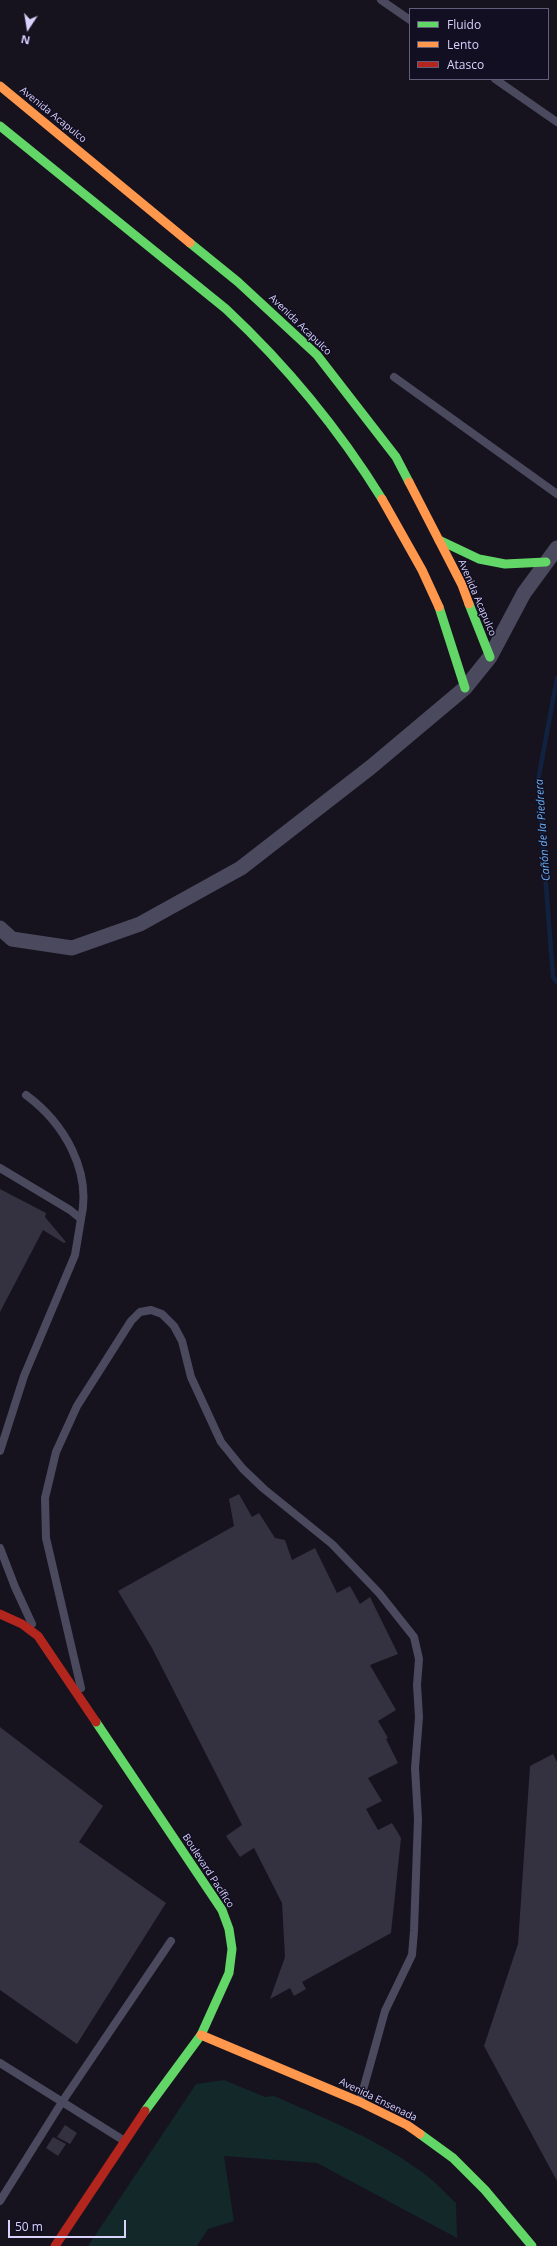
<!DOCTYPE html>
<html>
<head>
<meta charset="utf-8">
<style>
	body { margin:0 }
	#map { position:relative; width:557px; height:2246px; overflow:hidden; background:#16131e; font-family:"Open Sans",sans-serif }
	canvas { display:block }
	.legend { position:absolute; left:409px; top:8px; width:140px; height:72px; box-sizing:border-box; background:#130f22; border:1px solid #625d7a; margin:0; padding:5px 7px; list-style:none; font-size:12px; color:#d8d2fd }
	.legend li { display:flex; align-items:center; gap:8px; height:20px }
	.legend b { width:20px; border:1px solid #625d7a }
	.north { position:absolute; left:8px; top:8px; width:40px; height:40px; -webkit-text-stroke:3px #130f22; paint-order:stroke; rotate:192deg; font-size:11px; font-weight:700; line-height:16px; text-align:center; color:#d8d2fd }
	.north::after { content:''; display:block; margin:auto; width:14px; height:18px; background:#d8d2fd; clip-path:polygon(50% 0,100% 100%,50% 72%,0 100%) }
	.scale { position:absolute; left:8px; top:2220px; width:118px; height:18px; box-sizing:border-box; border:2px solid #d8d2fd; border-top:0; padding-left:5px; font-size:12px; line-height:14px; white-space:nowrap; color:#d8d2fd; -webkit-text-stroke:3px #130f22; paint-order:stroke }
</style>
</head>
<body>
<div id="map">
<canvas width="557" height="2246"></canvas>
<ul class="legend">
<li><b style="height:5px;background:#63d668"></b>Fluido</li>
<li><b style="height:5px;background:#ff974d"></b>Lento</li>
<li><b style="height:5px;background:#b3261e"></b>Atasco</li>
</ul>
<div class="north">N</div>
<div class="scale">50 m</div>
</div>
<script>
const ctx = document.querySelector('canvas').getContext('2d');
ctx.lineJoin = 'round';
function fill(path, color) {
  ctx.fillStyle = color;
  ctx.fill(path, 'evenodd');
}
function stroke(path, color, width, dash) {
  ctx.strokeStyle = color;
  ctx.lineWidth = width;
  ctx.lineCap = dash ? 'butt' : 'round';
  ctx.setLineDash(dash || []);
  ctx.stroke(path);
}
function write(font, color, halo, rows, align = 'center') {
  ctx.font = font + ' "Open Sans",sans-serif';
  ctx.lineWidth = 3;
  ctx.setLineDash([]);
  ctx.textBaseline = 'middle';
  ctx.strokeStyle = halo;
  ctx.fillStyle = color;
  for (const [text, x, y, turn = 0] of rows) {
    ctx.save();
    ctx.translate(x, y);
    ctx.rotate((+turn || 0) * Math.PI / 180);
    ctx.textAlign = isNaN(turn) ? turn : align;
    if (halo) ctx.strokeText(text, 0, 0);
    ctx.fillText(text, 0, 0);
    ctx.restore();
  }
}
fill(new Path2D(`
	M224,2080L265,2097L274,2096C324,2118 375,2138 419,2170C433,2179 444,2192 456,2203L457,2238L317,2163L224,2156L234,2221L208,2229L197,2246H88L196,2084Z`), '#132829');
stroke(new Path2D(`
	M557,678L538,781L553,977L557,982`), '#112241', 4.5);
fill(new Path2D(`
	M0,1189L46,1213L45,1217L66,1242L64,1243L43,1230L0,1312Z
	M239,1494L252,1517L259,1513L275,1538L285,1540L292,1560L315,1548L337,1593L350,1586L360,1604L370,1597L398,1654L370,1665L396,1710L378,1721L388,1738L386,1739L398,1763L368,1778L382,1801L366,1809L378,1830L392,1823L401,1838L391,1933L302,1982L306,1989L294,1996L290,1988L270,1999L285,1957L282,1903L254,1848L240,1857L226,1836L242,1825L152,1648L118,1591L234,1526L229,1499Z
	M0,1727L103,1806L79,1842L166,1903L77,2044L0,1990Z
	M553,1754L557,1762V2181L484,2046L518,1944L530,1766Z
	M65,2125L77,2133L70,2144L57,2137Z
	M53,2137L66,2144L58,2156L46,2148Z`), '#343140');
stroke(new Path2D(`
	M381,0L410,20
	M495,79L557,122
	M394,377L557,494
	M26,1095C64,1123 92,1171 81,1219
	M0,1168L70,1210L81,1219L75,1255L24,1376L0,1451
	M0,1548L15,1587L32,1624
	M81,1688L46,1538L45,1498L56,1452L77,1406L131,1321L140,1312L151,1310L162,1314L174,1326L182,1341L191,1377L221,1442L243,1469L264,1489L332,1544L379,1593L414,1637L419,1659L417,1685L419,1717L415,1768L418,1819L414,1931L412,1955L385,2011L360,2101
	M0,2063L123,2140
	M0,2201L62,2102L171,1941`), '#4a495e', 8);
stroke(new Path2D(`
	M0,928L12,939L72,948L140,924L241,868L371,767L465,688L490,657L524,593L557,548`), '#4a495e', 15);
stroke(new Path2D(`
	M0,126L226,309C287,366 338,428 382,499
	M190,243L238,282L317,355L396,457L409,482
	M439,540L479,559L505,564L546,562
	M469,604L490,657
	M439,607L465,688
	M96,1722L222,1910L229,1929L232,1949L229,1973L201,2035L145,2111
	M420,2134L453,2158L485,2190L532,2246`), '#63d668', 9);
stroke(new Path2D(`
	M0,86L190,243
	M409,482L462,585L469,604
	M382,499L422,570L439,607
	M201,2035L360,2102L407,2125L420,2134`), '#ff974d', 9);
stroke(new Path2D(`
	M0,1614L22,1624L38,1636L96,1722
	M55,2246L145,2111`), '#b3261e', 9);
write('10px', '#d8d2fd', '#130f22', [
	["Avenida Acapulco",53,115,39],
	["Avenida Acapulco",300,325,44],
	["Avenida Acapulco",477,598,67],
	["Boulevard Pacífico",208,1871,57],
	["Avenida Ensenada",378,2100,26]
]);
write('italic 11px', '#66b1f7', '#130f22', [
	["Cañón de la Piedrera",543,830,-94]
]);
</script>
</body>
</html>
